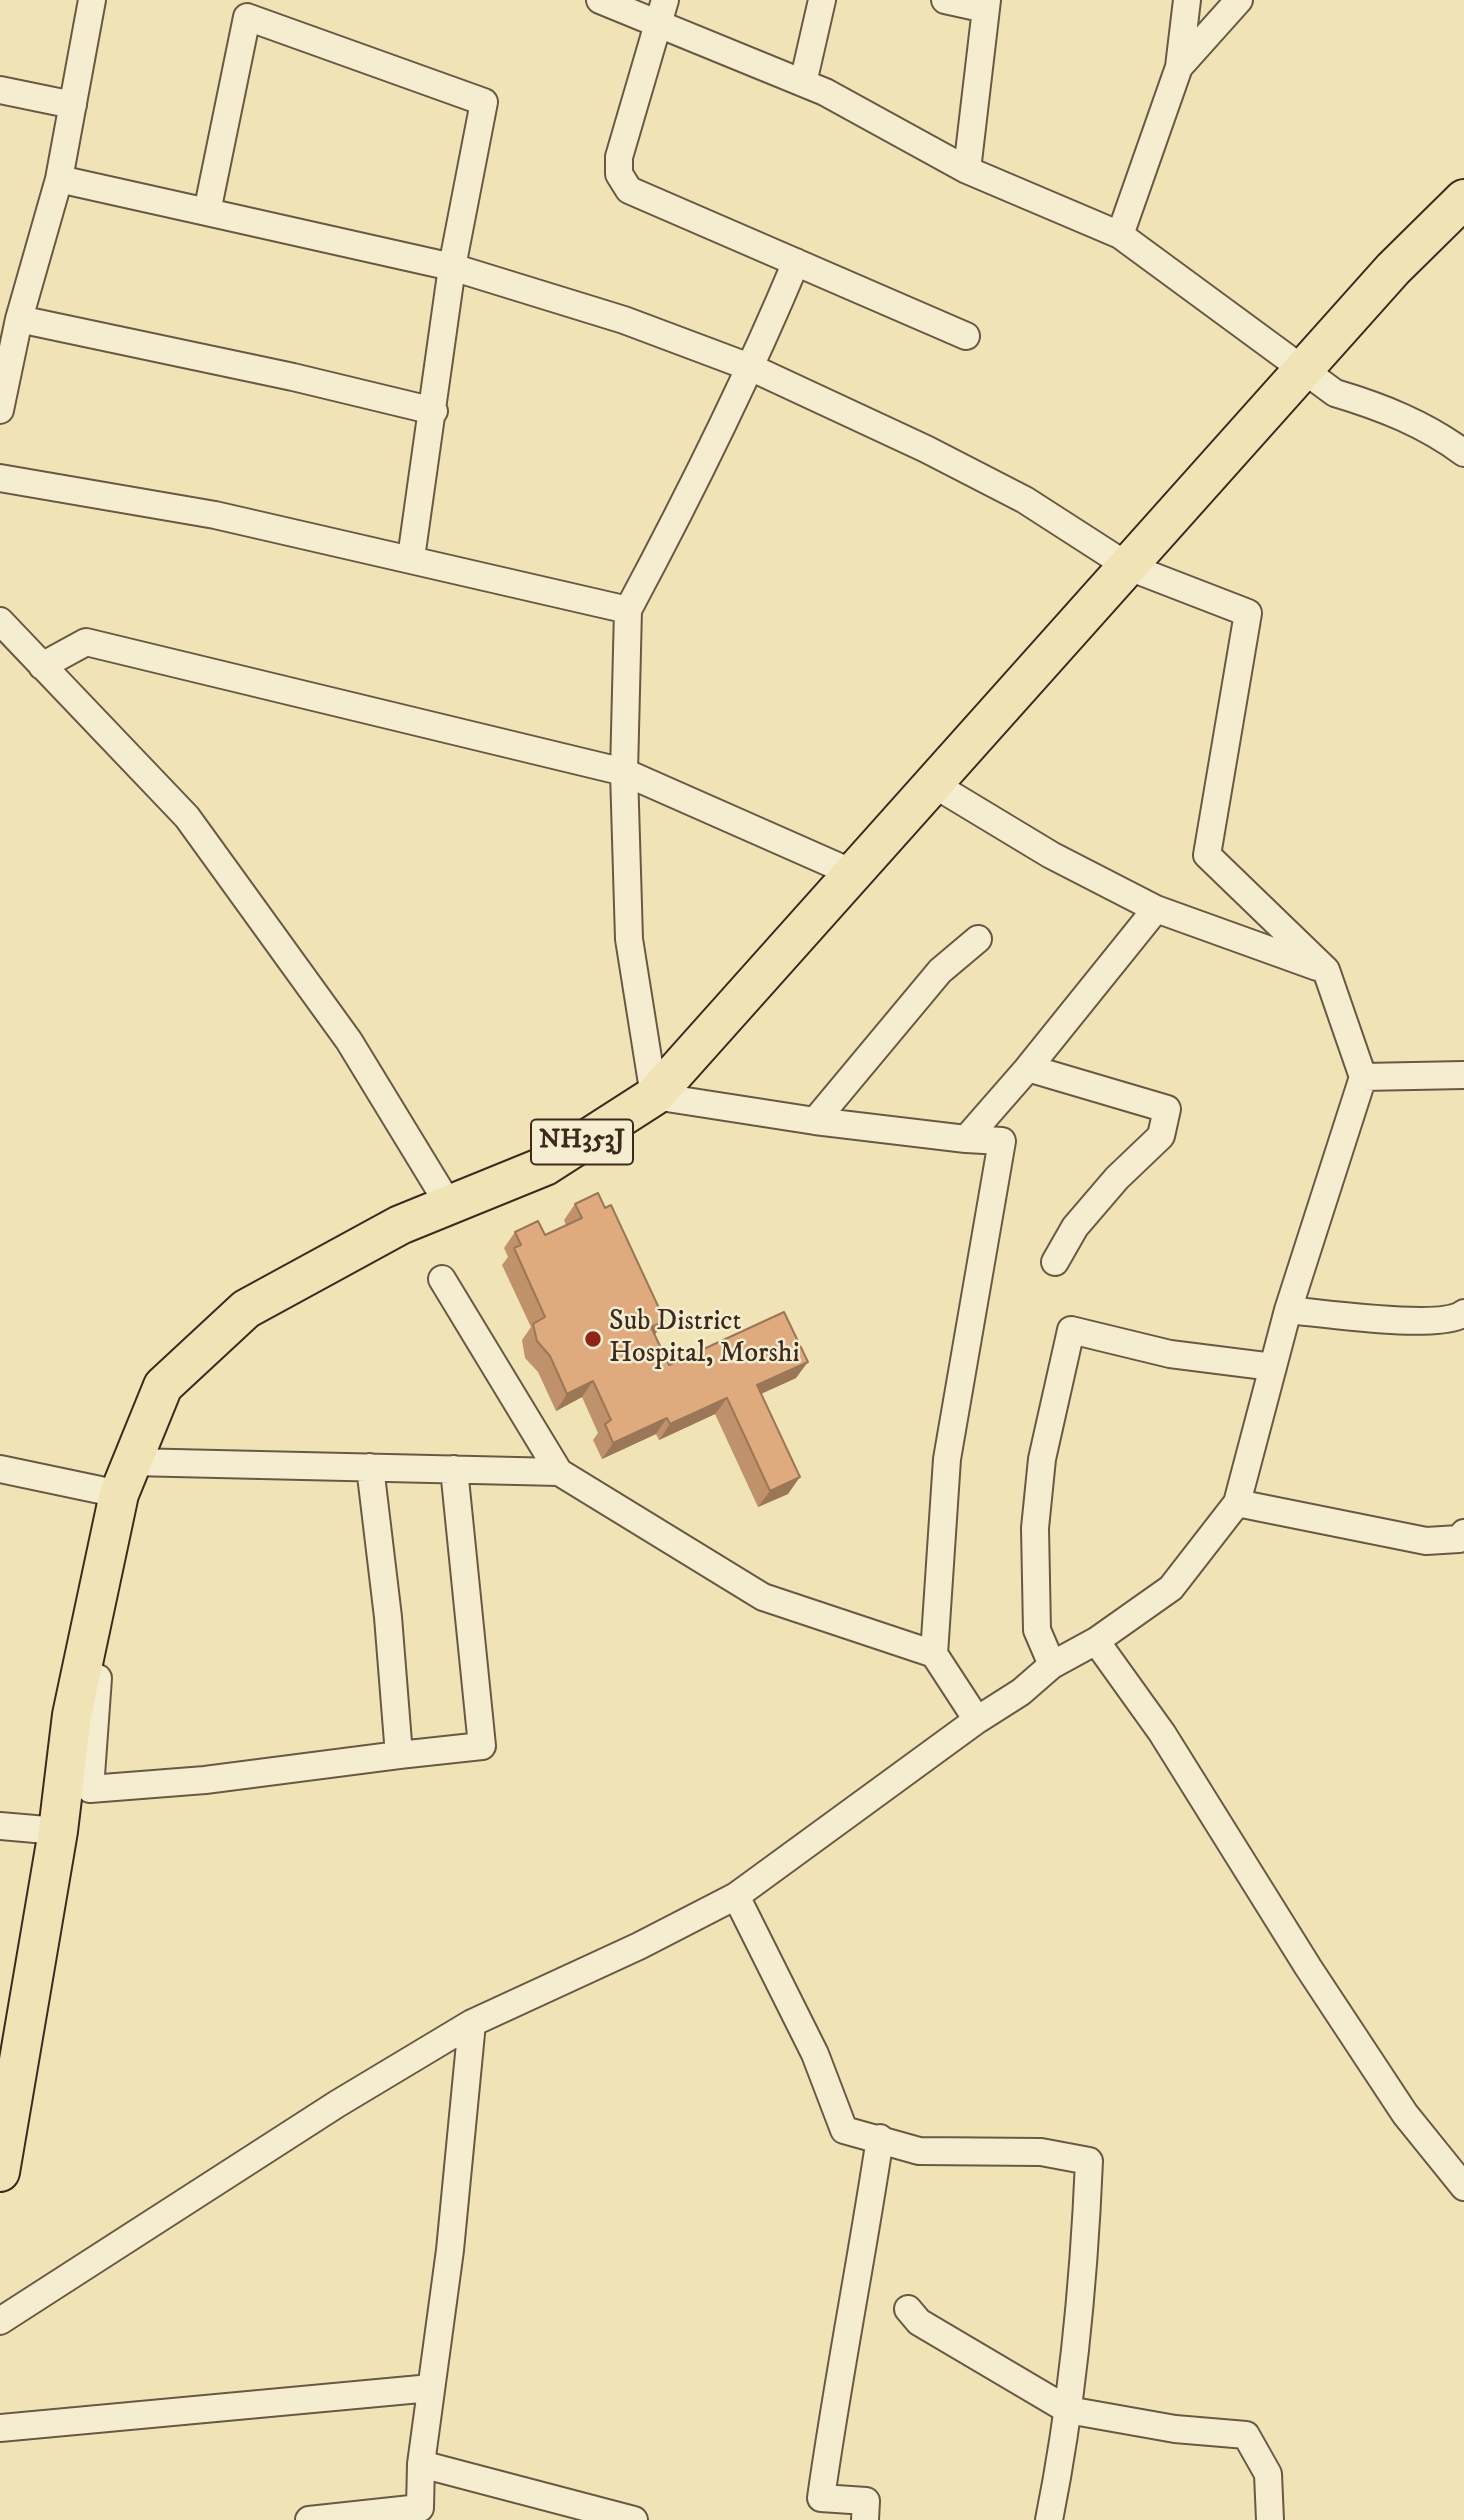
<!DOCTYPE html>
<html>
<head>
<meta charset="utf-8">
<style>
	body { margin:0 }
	canvas { display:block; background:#f0e4b7 }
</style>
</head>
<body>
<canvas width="1464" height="2520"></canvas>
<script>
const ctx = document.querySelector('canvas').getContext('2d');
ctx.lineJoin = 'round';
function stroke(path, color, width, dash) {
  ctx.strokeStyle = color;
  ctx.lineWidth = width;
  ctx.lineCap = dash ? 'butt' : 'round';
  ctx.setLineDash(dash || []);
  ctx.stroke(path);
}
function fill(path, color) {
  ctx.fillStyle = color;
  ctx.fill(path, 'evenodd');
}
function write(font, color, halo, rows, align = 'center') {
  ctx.font = font + ' "IM FELL DW Pica",serif';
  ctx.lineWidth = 5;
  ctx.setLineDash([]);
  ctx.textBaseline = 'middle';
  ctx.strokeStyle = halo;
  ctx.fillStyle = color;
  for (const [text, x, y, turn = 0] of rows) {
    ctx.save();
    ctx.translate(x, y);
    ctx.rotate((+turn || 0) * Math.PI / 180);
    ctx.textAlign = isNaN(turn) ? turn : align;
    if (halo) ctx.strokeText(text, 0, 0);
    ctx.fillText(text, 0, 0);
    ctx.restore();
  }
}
const minor = new Path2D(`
	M600,0L825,92L967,170L1120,235
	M665,0L619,157V174L629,190L966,336
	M945,0L986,9
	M1239,0L1179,67L1120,235L1335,393C1382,407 1425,424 1464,453
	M1179,67L1187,0
	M803,83L822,0
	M0,90L73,105
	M967,170L987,0
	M59,179L207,212L247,17L484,102L452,267L411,558
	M207,212L452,267L624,320L752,368L926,449L1025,500L1129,567L1248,613L1207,855L1326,970L1363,1077
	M19,319L293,377L434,411
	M0,410L19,319L59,179L92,0
	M0,478L215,515L628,610L624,772L629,939L654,1096L815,1121
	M628,610C689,496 746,382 796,262
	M0,621L187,817L349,1041L449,1205
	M42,666L86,642L624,772L855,874
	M935,785L1051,855L1156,909L1317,967
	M978,939L940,971L815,1121L966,1139L1028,1068L1156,909
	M1028,1068L1167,1109L1161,1136L1117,1178L1075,1227L1055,1262
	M442,1279L559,1472L763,1597L934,1654L977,1720
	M1288,1310C1322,1313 1441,1331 1464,1313
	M132,1462L559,1472
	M370,1467L388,1617L399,1755L482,1746L454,1469
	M0,1469L119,1494
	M1237,1503L1426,1541L1459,1539L1464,1533
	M1096,1641L1162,1733L1308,1967L1405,2114L1464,2187
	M934,1654L947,1459L1002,1141L966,1139
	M1052,1665L1037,1630L1035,1528L1042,1459L1071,1330L1170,1354L1273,1367
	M81,1672L98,1678L90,1789L205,1780L399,1755
	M0,1826L58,1831
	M736,1896L815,2054L844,2130L919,2151L1041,2152L1089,2161C1084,2281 1073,2401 1049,2520
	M908,2309L919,2322L1068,2410L1175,2429L1246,2435L1268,2474L1270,2520
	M0,2321L337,2104L472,2023L639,1946L736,1896L977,1720L1021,1692L1052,1665L1096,1641L1171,1588L1237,1503L1288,1310L1363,1077L1464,1075
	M0,2428L431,2388
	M421,2464L450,2250L472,2023
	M309,2520L420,2508L421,2464L634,2520
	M865,2520L866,2501L821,2498C838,2377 862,2258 880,2138`);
const highway = new Path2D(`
	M0,2172L58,1831L72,1715L119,1494L163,1386L246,1309L400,1225L545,1166L654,1096L1393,269L1464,199`);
stroke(minor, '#6a5844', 30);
stroke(highway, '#3e291e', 42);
stroke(minor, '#f5edd0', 26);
stroke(highway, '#f0e4b7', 38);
fill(new Path2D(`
	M575,1204L655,1335L669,1365L796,1378L761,1394L788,1494L758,1507L715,1414L659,1440L656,1434L602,1459L593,1440L598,1433L582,1397L556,1411L538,1372L525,1358L522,1340L531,1327L502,1265L508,1257L504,1248L515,1232L545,1235L566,1225L564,1220Z`), '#bf926c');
fill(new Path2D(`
	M665,1321L653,1337L651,1327Z
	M808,1362L796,1378L745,1401L757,1385Z
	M593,1381L582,1397L556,1411L567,1394Z
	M727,1398L715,1414L659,1440L670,1424Z
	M667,1418L656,1434L602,1459L613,1443Z
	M800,1477L788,1494L758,1507L770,1491Z`), '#9b7758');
const building = new Path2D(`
	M598,1193L605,1208L611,1205L665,1321L651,1327L669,1365L784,1312L808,1362L757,1385L800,1477L770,1491L727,1398L670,1424L667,1418L613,1443L605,1424L611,1420L593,1381L567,1394L550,1356L537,1341L533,1324L545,1317L514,1248L521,1245L515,1232L538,1221L545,1235L582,1218L575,1204Z`);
fill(building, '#deaa7e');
stroke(building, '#9b7758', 2);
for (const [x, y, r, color] of [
	[593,1339,9,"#8f2418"]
]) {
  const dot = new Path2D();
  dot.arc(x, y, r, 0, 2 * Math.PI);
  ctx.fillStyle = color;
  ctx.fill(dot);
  stroke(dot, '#f5edd0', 2.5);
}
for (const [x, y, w] of [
	[582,1142,102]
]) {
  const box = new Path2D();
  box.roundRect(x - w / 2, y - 22.5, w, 45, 5);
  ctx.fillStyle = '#f5edd0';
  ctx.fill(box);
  stroke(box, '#3e291e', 2);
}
write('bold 26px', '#3e291e', null, [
	["NH353J",582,1142]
]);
write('28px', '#3e291e', '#f5edd0', [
	["Sub District",609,1323],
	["Hospital, Morshi",609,1355]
], 'left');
</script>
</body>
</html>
